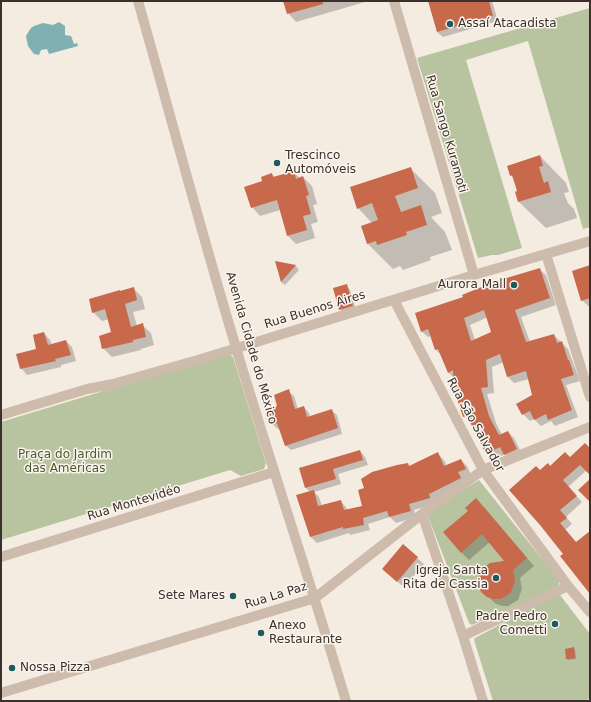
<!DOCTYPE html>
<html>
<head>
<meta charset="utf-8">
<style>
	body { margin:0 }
	#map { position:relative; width:591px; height:702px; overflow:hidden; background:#f4ebe1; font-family:"DejaVu Sans",sans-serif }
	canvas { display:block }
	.frame { position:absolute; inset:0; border:2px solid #3b302b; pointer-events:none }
</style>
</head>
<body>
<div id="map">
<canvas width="591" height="702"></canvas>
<div class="frame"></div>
</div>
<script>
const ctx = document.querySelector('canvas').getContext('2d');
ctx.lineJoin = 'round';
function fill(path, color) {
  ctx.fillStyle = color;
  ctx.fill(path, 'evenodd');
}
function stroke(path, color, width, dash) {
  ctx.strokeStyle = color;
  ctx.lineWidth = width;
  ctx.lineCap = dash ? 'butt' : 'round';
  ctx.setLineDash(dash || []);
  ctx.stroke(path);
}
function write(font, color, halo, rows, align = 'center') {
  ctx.font = font + ' "DejaVu Sans",sans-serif';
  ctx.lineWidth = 3;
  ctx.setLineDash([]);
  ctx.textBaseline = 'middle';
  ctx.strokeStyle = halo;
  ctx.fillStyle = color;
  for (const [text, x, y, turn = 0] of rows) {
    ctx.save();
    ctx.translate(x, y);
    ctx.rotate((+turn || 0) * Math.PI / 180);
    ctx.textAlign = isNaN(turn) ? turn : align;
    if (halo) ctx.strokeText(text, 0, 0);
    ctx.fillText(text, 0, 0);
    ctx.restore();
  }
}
fill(new Path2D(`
	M590,8V227L583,229L528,41L466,60L522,248L498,255H492L478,258L417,58Z
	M226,354L230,355L233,357L266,463L264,469L241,476L230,470L1,540V422Z
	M479,480L558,579C560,584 559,586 555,589L472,625L469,623L428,516L430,511Z
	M558,594L560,595L590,634V698L585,701H493L474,640L475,638Z`), '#b8c4a0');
fill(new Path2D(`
	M59,22L65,26V35L71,36L74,44L77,43L78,46L49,54L47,49L41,50L39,55L34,54L28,46L26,36L31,28L34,26L43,23L53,25Z`), '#7fb0b2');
fill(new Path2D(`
	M284,1H365V2L296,22L288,13Z
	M429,1H492L498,21L443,37L437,32Z
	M540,156L566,183L569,192L564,193L568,203L574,209L577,218L546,228L519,202L516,193L518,192L515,179L511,176L508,166Z
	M410,168L435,193L442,213L431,217L445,232L452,250L430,257L431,260L403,270L400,266L393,269L368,244L362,226L372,223L358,208Z
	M293,172L300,178L303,177L312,186L317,204L313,205L318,222L311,224L315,238L296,244L288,236L280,210L260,216L252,207L264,182L272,174L275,178Z
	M277,262L296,266L299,270L285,285L281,282Z
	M590,266V306H588L582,300Z
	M539,269L546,275L556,305L521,317L530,342L554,335L568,349L580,381L566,385L578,417L555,426L551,421L541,426L534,419L530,421L523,414L533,396L529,379L514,383L508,377L504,362L492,367L494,393L487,394L496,423L502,435L508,432L514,438L523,456L511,461L505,454L494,460L487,454L471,423L464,416L454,378L448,372L442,356L436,350L432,336L428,337L421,331L464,298ZM488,317L492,333L475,340L470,325Z
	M346,286L350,290L356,310L344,313L340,309Z
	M133,288L142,297L145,309L133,312L137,326L142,325L151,333L154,345L141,349V350L112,357L103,348L112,333L109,319L102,321L93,312L121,292Z
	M44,333L50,340L52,345L66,341L72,347L76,361L61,365V367L27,375L21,368L38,349Z
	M288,391L294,396L298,409L304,407L309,413L310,417L331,410L337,415L342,434L291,450L285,445L280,429H278L272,424L279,407Z
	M590,449V473L587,470L568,487L582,502L566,517L572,524L565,530L576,543L590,532V592L564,554L541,472Z
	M360,451L365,457L368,465L338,474L341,484L314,492L319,497L322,506L340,501L346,507L347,510L364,507L365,488L407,464L410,467L438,454L444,460L447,466L461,460L467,466L471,475L435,504L414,510L416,517L396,523L390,517L368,524L370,530L350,535L349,533L317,543L311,537L310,492L306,488L300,469Z
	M484,507L534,566L520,578L522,589L518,600L508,606H502L496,604L483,592L506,561L490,542L469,560L461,552Z
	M403,546L424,564L404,587L389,575Z
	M573,648L575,650L576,659L568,660L567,658Z`), '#0003');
fill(new Path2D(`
	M283,1H323V4L287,14Z
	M428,1H489L493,16L437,32Z
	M540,155L543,166L539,167L544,183L548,181L551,192L518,202L515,192L517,191L512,175L510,176L507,166Z
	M411,167L418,188L395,196L401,212L421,205L427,225L406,232L407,235L377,245L376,241L367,244L361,226L378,220L372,203L357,209L350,187Z
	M294,171L296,179L303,176L309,195L306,196L311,214L303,216L307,230L287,236L277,200L251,208L244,187L262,181L261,177L272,173L273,177Z
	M275,261L296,265L281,282Z
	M590,265V298L581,301L572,271Z
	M540,268L550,298L515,310L526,342L554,334L557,343L562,341L568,360H569L574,375L561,379L572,410L548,420L546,414L534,420L530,411L522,415L516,404L532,395L526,371L507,377L500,354L486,360L488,387L481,388L489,416L499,435L508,431L517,449L504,455L500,447L486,454L467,416L463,417L454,390L453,370L448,373L438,349L435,350L428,329L421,332L415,313L463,297L462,295L484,286L483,285ZM484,310L491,332L471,341L464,318Z
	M347,284L353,306L339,310L333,288Z
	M134,287L137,300L125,304L131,327L143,323L146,337L133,340V342L102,349L99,336L111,332L105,309L92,313L89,299L120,290V291Z
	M44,332L48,345L66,340L71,355L55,359L56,361L20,369L16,354L36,349L33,335Z
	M289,389L295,409L304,406L307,417L332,409L338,428L285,446L277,423L272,425L267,409L277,406L274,395Z
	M585,443L590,448V475L580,465L563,480L577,496L560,510L567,518L560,523L576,542L590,531V594L560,556L563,554L540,525L509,490L536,466L540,470L548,463L550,466L565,452L570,457Z
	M360,450L363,460L333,469L336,479L305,488L299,468Z
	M438,452L444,466L461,459L466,469L458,472L461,478L429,494L430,498L409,504L411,511L389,517L387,511L363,518L364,525L343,529V527L310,537L296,495L314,490L318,506L341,500L344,510L362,506L358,490L364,488L361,479L372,472L397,465L408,463L409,466Z
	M590,479V502L578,490Z
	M476,498L527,558L513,570L515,581L511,592L506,596L500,599H493L487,597L482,593L479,588L477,581L478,575L481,570L490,563L504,561L482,534L461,553L443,532L468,511L465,508Z
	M403,544L418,557L397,582L382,569Z
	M574,647L575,658L566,659L565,649Z`), '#c8694b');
stroke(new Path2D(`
	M138,1C171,117 202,235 237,351C272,468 311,584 346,701
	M394,1L474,275
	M546,254L590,397
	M394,300L483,470L568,586L590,612
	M1,415L87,389L113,384L198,360L474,275L590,241
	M422,514L463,636L483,701
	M1,557L274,472
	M463,636L568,586
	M1,693L315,598L422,514L483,470L590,427`), '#cdbbac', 10);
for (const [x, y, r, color] of [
	[450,24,4,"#1f5a5e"],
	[277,163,4,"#1f5a5e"],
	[514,285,4,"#1f5a5e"],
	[496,578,4,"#1f5a5e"],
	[233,596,4,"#1f5a5e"],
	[555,624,4,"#1f5a5e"],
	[261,633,4,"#1f5a5e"],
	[12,668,4,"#1f5a5e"]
]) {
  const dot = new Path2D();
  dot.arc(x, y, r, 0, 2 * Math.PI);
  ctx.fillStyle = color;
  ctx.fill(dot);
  stroke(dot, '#fbf5ee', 1.5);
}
write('12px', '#3b302b', '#fbf5ee', [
	["Assaí Atacadista",458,24],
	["Trescinco",285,156],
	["Automóveis",285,170],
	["Aurora Mall",506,285,"right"],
	["Igreja Santa",488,571,"right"],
	["Rita de Cassia",488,585,"right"],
	["Sete Mares",225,596,"right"],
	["Padre Pedro",547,617,"right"],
	["Cometti",547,631,"right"],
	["Anexo",269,626],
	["Restaurante",269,640],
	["Nossa Pizza",20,668]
], 'left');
write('12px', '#3b302b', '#fbf5ee', [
	["Rua Sango Kuramoti",446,134,74],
	["Rua Buenos Aires",315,310,-17],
	["Avenida Cidade do México",251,348,74],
	["Rua São Salvador",475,425,61],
	["Rua Montevidéo",134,503,-17],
	["Rua La Paz",276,596,-17]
]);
write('12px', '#4a5a2e', '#fbf5ee', [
	["Praça do Jardim",65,455],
	["das Américas",65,469]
]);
</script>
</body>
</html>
